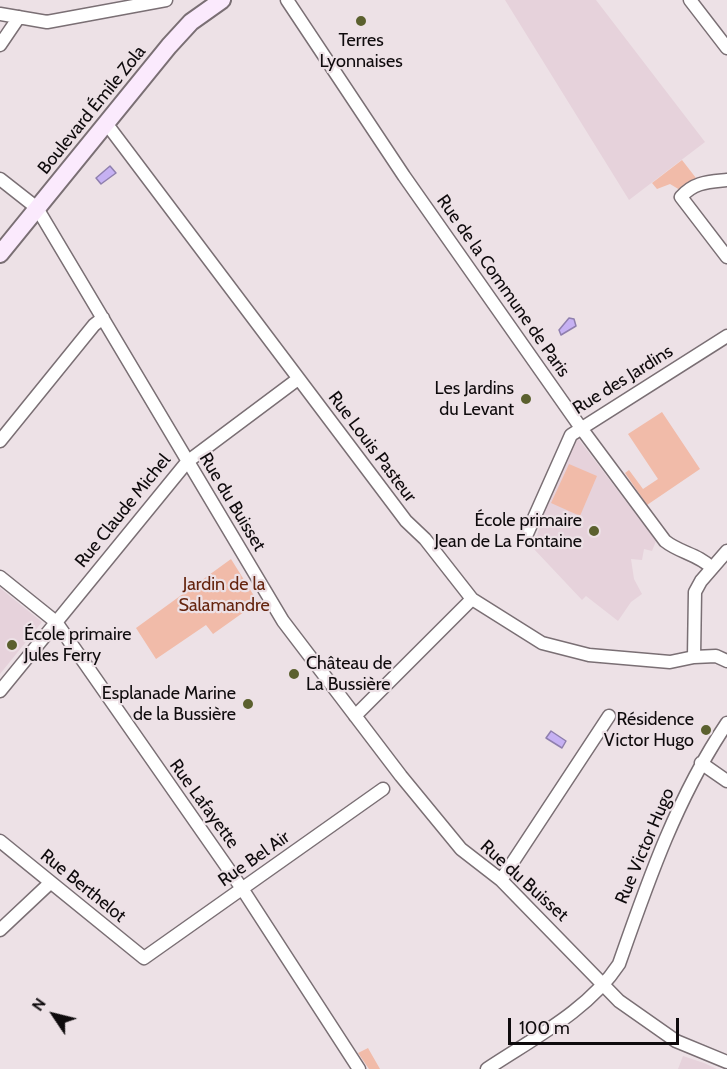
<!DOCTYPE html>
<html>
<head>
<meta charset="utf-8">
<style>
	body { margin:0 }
	#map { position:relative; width:727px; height:1069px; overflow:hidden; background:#ede1e6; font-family:Cabin,sans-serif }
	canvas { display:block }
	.north { position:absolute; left:24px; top:985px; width:60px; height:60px; -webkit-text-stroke:4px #ede1e6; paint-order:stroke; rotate:305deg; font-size:16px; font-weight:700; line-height:24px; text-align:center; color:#0f0b0d }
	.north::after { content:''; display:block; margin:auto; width:21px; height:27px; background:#0f0b0d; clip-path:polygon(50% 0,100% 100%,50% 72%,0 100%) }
	.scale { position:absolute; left:508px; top:1018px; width:171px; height:27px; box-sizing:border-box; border:3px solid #0f0b0d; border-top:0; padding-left:8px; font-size:18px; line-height:21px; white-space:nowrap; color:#0f0b0d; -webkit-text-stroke:4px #ede1e6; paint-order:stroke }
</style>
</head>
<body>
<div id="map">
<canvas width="727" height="1069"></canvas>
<div class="north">N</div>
<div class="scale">100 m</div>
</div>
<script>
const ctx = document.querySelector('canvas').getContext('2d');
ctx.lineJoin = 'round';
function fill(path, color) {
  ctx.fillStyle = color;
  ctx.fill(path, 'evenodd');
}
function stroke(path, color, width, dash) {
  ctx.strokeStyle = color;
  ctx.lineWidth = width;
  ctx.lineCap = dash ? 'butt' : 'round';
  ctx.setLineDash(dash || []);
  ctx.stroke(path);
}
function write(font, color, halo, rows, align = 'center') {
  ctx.font = font + ' Cabin,sans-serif';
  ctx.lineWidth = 4.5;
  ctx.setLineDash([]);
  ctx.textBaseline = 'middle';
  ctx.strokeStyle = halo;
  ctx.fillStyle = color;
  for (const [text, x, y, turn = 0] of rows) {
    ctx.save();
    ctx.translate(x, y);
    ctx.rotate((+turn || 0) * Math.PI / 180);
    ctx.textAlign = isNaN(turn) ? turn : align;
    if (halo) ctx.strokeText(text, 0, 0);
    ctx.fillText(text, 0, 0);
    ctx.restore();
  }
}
fill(new Path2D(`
	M505,0H596L705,142L629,200Z
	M577,437L656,541L652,551L644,549L642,560L631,559L634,579L642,594L631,602L618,621L586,596L582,600L533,548L546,506Z
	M0,588L42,622L0,674Z
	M683,1056L704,1063L717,1069H678Z`), '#e6d2db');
fill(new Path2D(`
	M682,160L696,178L680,190L670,184L657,189L652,183Z
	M662,412L700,469L647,505L625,473L629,470L643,489L658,479L628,434Z
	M569,464L597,476L580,516L551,503Z
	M231,559L256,599L251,607L213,634L206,625L156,659L136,628Z
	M368,1048L380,1069H369L358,1053Z`), '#f1bba9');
const water = new Path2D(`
	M110,166L116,173L101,184L96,178Z
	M569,318L574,319L576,326L561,335L559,330Z
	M551,731L566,741L562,748L546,738Z`);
fill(water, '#c6b1f3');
stroke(water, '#8f7fae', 1.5);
const street = new Path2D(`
	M287,0L404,176L581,428L665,541C680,553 698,554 712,568
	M690,0L727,48
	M0,14L47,22L166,0
	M0,45L19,17
	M106,123L406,521L425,539L472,599L542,643L589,655L670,662L694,657L716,656L727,661
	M0,179L37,208L283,621L401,776L461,849L501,880L619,1001L676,1041L727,1062
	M727,180C708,182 694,182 681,197L727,257
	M0,441L94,325L103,318
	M526,536L571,435L727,336
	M0,577L56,622L243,890L359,1069
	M694,657L695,592L701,581L727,551
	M0,691L187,462L298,379
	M355,716L472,599
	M701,763L727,781
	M0,841L144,958L383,789
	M501,880L609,716
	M0,930L50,883
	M487,1069C532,1039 589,1010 619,964C648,881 677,797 727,723`);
const secondary = new Path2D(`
	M0,254L169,46L191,22L222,0`);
stroke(street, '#7a6f74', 15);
stroke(secondary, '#7a6f74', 20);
stroke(street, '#fff', 12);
stroke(secondary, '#fbeafd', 16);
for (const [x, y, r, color] of [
	[361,21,6,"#5b602e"],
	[526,399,6,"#5b602e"],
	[594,531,6,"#5b602e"],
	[12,645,6,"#5b602e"],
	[294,674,6,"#5b602e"],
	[248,704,6,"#5b602e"],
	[706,730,6,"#5b602e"]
]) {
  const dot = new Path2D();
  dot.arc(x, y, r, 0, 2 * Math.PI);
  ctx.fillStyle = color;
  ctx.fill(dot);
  stroke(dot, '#ede1e6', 2);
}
write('18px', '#0f0b0d', '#ede1e6', [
	["Terres",361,41,"center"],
	["Lyonnaises",361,62,"center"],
	["Les Jardins",514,389],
	["du Levant",514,410],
	["École primaire",582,521],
	["Jean de La Fontaine",582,542],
	["École primaire",24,635,"left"],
	["Jules Ferry",24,656,"left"],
	["Château de",306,664,"left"],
	["La Bussière",306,685,"left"],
	["Esplanade Marine",236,694],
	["de la Bussière",236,715],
	["Résidence",694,720],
	["Victor Hugo",694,741]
], 'right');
write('18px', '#0f0b0d', '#ede1e6', [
	["Boulevard Émile Zola",92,110,-51],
	["Rue de la Commune de Paris",503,286,55],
	["Rue des Jardins",623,380,-32],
	["Rue Louis Pasteur",372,447,53],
	["Rue du Buisset",232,502,59],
	["Rue Claude Michel",123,511,-51],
	["Rue Lafayette",204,804,54],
	["Rue Victor Hugo",645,846,-67],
	["Rue Bel Air",254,859,-35],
	["Rue du Buisset",524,881,42],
	["Rue Berthelot",83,886,39]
]);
write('18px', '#65240e', '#ede1e6', [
	["Jardin de la",224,585],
	["Salamandre",224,606]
]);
</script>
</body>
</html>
